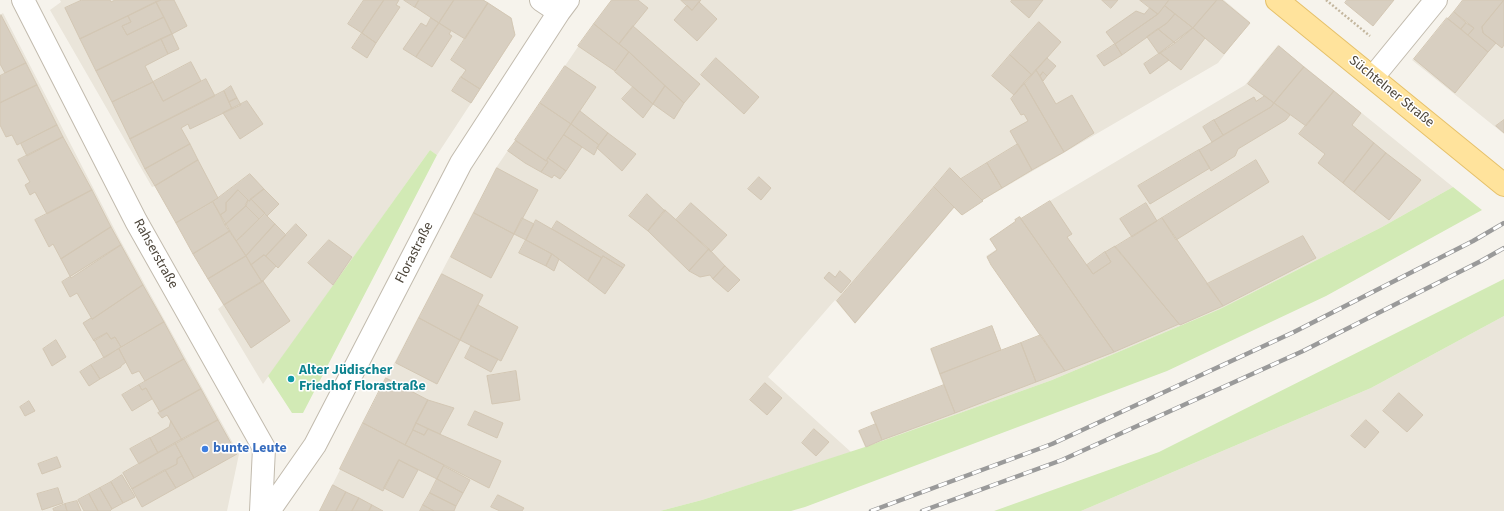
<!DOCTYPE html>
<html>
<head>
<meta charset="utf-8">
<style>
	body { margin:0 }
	canvas { display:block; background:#f6f3ec }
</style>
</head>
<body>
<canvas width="1504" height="511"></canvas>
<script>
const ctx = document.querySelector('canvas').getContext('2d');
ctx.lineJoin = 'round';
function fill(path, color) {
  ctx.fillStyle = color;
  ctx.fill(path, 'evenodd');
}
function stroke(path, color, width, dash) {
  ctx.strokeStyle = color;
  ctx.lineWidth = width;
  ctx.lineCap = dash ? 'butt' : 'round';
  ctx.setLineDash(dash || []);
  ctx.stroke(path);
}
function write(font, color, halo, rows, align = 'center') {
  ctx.font = font + ' "Source Sans 3",sans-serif';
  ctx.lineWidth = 3;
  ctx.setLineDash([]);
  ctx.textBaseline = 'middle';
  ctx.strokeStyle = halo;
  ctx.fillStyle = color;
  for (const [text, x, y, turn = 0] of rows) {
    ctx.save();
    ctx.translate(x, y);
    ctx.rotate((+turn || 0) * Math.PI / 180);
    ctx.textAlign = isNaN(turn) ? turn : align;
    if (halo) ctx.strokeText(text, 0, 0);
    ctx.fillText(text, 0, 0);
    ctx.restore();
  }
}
fill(new Path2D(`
	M60,0H484L512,18L515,36L437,155L430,150L263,384L218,309L223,305L155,186L152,187L50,10L61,2Z
	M611,0H1224L1250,22L1218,63L983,200V201L961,215L954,208L855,324L835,300L768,377L851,452L702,500L660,511H319L340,470L339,469L496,168L594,23Z
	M1463,0H1504V134L1412,60Z
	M3,13L119,238L239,454L227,511H0V15Z
	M1278,45L1453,187L1382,227L1220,309L1052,380L865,447L858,431L875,424L870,413L943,385L930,349L992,325L1001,350L1040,335L986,256L997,249L989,239L1016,222L1015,219L1019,216L1021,218L1245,85Z
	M1504,316V511H1081L1371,388Z`), '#eae5da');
fill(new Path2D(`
	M430,150L437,155L303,413H292L268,376Z
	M1453,187L1482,210L1326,296L1167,371L805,507L791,511H660L702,500L865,447L1052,380L1220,309L1382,227Z
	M1504,279V316L1371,388L1081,511H994L1159,452Z`), '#d2eab5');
const building = new Path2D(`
	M82,0H110L111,2L115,0H161L80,39L65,8Z
	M161,0H174L187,26L172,34L156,2Z
	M364,0H384L362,33L348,24Z
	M384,0H399L396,5L400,7L376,43L362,33Z
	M404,0H419L415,7Z
	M419,0H454L439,23L415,7Z
	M454,0H483L488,3L465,39L439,23Z
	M612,0H638L648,8L619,44L594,24Z
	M681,0H701L692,10Z
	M1012,0H1043L1029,18L1011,2Z
	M1102,0H1118L1111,8Z
	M1140,0H1169L1158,14Z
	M1169,0H1217L1193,28L1165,6Z
	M1217,0H1222L1250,23L1224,54L1193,28Z
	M1347,0H1394L1373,26L1345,3Z
	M1463,0H1504L1482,27L1483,33L1496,43L1488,52L1468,35L1474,28L1454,12Z
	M1504,0V45L1502,48L1483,33L1482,27Z
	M156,2L164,17L127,35L122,26L131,22L128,16Z
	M699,2L717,19L697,41L674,20L687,5L692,10Z
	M488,3L511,18L515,35L480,89L461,77L466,70L451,60Z
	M1165,6L1175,14L1167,23L1122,55L1115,44L1158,14Z
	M1150,8L1158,14L1115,44L1106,32L1136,11L1144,14Z
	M1454,12L1466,23L1461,29L1448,19Z
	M1175,14L1193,28L1175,43L1158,29L1167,23Z
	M1,15L26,63L5,73L0,64V16Z
	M128,16L131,22L122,26L127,35L164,17L172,34L96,71L80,39Z
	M431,18L439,23L416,57L403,49L421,23L426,26Z
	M1447,18L1488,52L1455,93L1414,59Z
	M1039,22L1061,42L1032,75L1010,55Z
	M439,23L451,31L449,34L452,36L432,67L416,57Z
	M1466,23L1474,28L1468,35L1461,29Z
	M594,24L629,52L615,71L578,46Z
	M633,26L700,84L684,103L629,52L619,44Z
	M1193,28L1205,38L1181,70L1160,53Z
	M1158,29L1175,43L1159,54L1147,37Z
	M362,33L376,43L367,58L352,48Z
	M172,34L179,49L168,54L161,39Z
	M161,39L168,54L145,66L153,82L112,102L96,71Z
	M1115,44L1122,55L1104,66L1097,56Z
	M1279,46L1304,67L1274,103L1248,84Z
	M629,52L665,86L653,104L615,72Z
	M1160,53L1169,60L1150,74L1144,64Z
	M1010,55L1032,75L1014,95L992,76Z
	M716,58L759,97L744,114L701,75Z
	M1047,58L1056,66L1047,76L1043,72L1040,76L1036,70Z
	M191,62L201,81L163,101L153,82Z
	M26,63L37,85L0,103V76Z
	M565,66L596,87L571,124L540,103Z
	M1304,67L1334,91L1306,126L1274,103Z
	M1036,70L1056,104L1072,95L1094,133L1064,152L1024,83Z
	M1043,72L1047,76L1043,81L1040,76Z
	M461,77L480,89L471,103L452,91Z
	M206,79L215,96L130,139L112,102L153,82L163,101Z
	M1024,83L1064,152L1032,170L1010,131L1028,121L1024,114L1021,115L1011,99Z
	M37,85L57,125L17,145L12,135L6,137L0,125V103Z
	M231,86L237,98L229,102L224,91Z
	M665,86L684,103L674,119L653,104Z
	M633,87L653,104L643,118L622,99Z
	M224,91L232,109L190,129L188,124L181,128L190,144L145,169L130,139Z
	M1334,91L1361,113L1352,125L1374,143L1343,183L1318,163L1325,154L1299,134Z
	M1265,96L1274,103L1271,107L1223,135L1214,120L1254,97L1256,101Z
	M237,98L241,105L232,109L229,102Z
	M247,101L263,124L240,139L223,113Z
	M540,103L571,124L546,161L515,140Z
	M1274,103L1290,115L1286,120L1238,149L1235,156L1211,171L1199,150L1271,107Z
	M580,111L608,133L599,145L571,124Z
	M1214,120L1223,135L1212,142L1203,127Z
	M1504,120V133L1496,126Z
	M571,124L599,145L594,155L564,135Z
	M57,125L63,137L27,156L21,144Z
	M608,133L636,154L622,171L597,148Z
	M564,135L582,147L566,171L548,158Z
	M63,137L92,190L47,214L35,192L30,195L25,185L30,182L18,160Z
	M516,141L548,162L541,172L525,163L508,151Z
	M1374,143L1386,153L1354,192L1343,183Z
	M190,144L198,160L155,186L145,169Z
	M1018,144L1032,170L1002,188L987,163Z
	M1199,150L1210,168L1150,204L1138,186Z
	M1386,153L1421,180L1389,220L1354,192Z
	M548,158L566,171L560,179L554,175L552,178L541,172L548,162L547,160Z
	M198,160L218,198L176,223L155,186Z
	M1256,160L1269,182L1176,240L1162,218Z
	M987,163L1002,188L982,200L961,179Z
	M497,168L538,190L514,234L474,213Z
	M950,168L983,201L962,215L934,187Z
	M250,174L264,189L249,201L238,190L226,203V211L220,215L213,202Z
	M759,177L771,188L761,200L748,189Z
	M934,187L954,207L855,323L837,301Z
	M264,189L279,204L267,216L251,199Z
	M92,190L111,227L61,259L53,244L49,247L35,220Z
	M238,190L248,200L246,206L225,225L220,215L226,211V203Z
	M647,194L665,211L648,231L629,216Z
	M251,199L265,213L259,219L245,205L248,200L249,201Z
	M1050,201L1072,234L1067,237L1093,274L1111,262L1105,252L1115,246L1179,324L1114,352L1021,219Z
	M213,202L230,231L193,254L176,223Z
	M691,203L727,235L711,252L676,220Z
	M1146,203L1157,221L1132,237L1120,219Z
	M246,206L259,219L236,241L225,225Z
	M665,210L709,249L689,271L648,231Z
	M474,213L514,234L491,278L451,257Z
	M265,214L275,224L246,256L236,241L242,236Z
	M1020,217L1021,219L1114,352L1065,371L991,265L987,257L997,250L990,239L1016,221L1015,220Z
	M522,218L534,224L526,240L514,234Z
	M1162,218L1223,306L1180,325L1115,247Z
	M536,220L602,258L588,281L552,254L526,240Z
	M557,221L625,265L623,268L603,256L602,258L552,229Z
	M275,224L286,235L266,256L264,255L251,265L246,256Z
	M296,224L307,235L278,268L266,256Z
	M111,227L121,245L71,278L61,259Z
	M230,231L246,256L208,279L193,254Z
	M1303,236L1316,258L1223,306L1207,284Z
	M329,240L352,257L333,285L308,263Z
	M526,240L552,254L546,266L519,253Z
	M121,245L143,285L92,319L77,293L70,297L62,282Z
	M709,249L725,266L713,279L710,275L700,277L689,271Z
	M1105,252L1111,262L1093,274L1087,265Z
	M552,254L559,259L554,271L546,266Z
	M264,255L276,266L262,282L251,265Z
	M246,256L262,282L224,305L208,279Z
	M603,256L623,268L605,294L588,281Z
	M725,266L740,280L728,292L713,279Z
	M840,271L851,281L841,293L824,278L829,272L835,277Z
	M442,274L483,295L460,340L419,318Z
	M263,281L290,321L251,348L224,305Z
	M143,285L164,322L121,347L115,337L111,339L107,333L94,341L83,323L91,318L92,319Z
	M478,305L518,327L501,361L460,340Z
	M419,318L460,340L437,384L396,363Z
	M164,322L184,359L145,381L139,371L132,374L119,349Z
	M992,326L1001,350L940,374L931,349Z
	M107,333L111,339L115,337L121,347L104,358L94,340Z
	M1041,335L1065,371L1036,382L1021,343Z
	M56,340L66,357L52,366L43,349Z
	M1021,343L1036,382L955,413L940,374Z
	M471,346L498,359L491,372L465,358Z
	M119,349L126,362L121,366V367L100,379L91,365Z
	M184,359L201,389L160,412L146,388L142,390L139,385Z
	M91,365L100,379L89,386L80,372Z
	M516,371L520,400L492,404L487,376Z
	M386,378L428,400L405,445L363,423Z
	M765,383L782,398L767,415L750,400Z
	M139,385L142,390L146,388L152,399L132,411L122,395Z
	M944,385L955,413L882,440L871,413Z
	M201,389L218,420L182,440L167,415L162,418L158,413Z
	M1399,393L1423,415L1407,432L1383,411Z
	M428,400L454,408L440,434L416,423Z
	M29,401L35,411L25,416L20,407Z
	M475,411L503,423L497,438L468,425Z
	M218,420L237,454L194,478L175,443Z
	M1366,420L1379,432L1365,448L1351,436Z
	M171,421L182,440L158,453L150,438L169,427Z
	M363,423L444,465L437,479L399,460L383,491L340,469Z
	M416,423L428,429L424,435L413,430Z
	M876,424L882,440L866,447L859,431Z
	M428,429L501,461L489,488L405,445L413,430L424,435Z
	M814,429L829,442L816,456L802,443Z
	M150,438L158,453L139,464L130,449Z
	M175,443L182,456L177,459V464L132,489L123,473Z
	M182,456L194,478L176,488L165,470L177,464V459Z
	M57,457L61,467L42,474L38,464Z
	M399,460L418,470L403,498L384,488Z
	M444,466L470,480L463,493L437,479Z
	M165,470L176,488L142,507L132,489Z
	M122,475L135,497L123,503L111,482Z
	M437,479L463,493L456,506L430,493Z
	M111,482L123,503L112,509L100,488Z
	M333,485L346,492L336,511H320Z
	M58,488L63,503L42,510L37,494Z
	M100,488L112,509L110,511H98L89,494Z
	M346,492L359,498L352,511H336Z
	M430,493L456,506L454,511H434L423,505Z
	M89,494L98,511H84L78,500Z
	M498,495L524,508L522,511H500L491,507Z
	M359,498L372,505L369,511H352Z
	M77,501L81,511H67L65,504Z
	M65,504L67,511H54L53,509Z
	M372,505L383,511H369Z
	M423,505L434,511H420Z`);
fill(building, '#d8cfc1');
stroke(building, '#d3c7b4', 1);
const minor = new Path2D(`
	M23,0L136,221L264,448L261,511
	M541,0L559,12
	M1373,77L1436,0
	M269,511L315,445L461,163L559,12L568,0`);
const major = new Path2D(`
	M1277,0L1504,185`);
stroke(minor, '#c2bbae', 24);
stroke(major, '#e6c16a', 24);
stroke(new Path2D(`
	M1326,0L1370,36`), '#c4b79f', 2.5, [2, 2]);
stroke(minor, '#fff', 22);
stroke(major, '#ffe39c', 22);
const rail = new Path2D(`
	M871,511L1052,444L1294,332L1473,241L1504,223
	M922,511L1062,460L1303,351L1481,261L1504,248`);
stroke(rail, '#9a9a9a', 4.5);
stroke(rail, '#fff', 3, [9]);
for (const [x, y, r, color] of [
	[291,379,4,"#0f9aa8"],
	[205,449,4,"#3f7fe0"]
]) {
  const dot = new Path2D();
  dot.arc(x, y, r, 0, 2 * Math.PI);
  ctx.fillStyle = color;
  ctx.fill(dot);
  stroke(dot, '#fff', 1.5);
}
write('14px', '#4b4439', '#fff', [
	["Süchtelner Straße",1391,92,39],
	["Florastraße",415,253,-63],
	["Rahserstraße",155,254,61]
]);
write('bold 14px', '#0d838f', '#fff', [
	["Alter Jüdischer",299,371],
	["Friedhof Florastraße",299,387]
], 'left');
write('bold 14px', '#366cbe', '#fff', [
	["bunte Leute",213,449]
], 'left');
</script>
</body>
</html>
